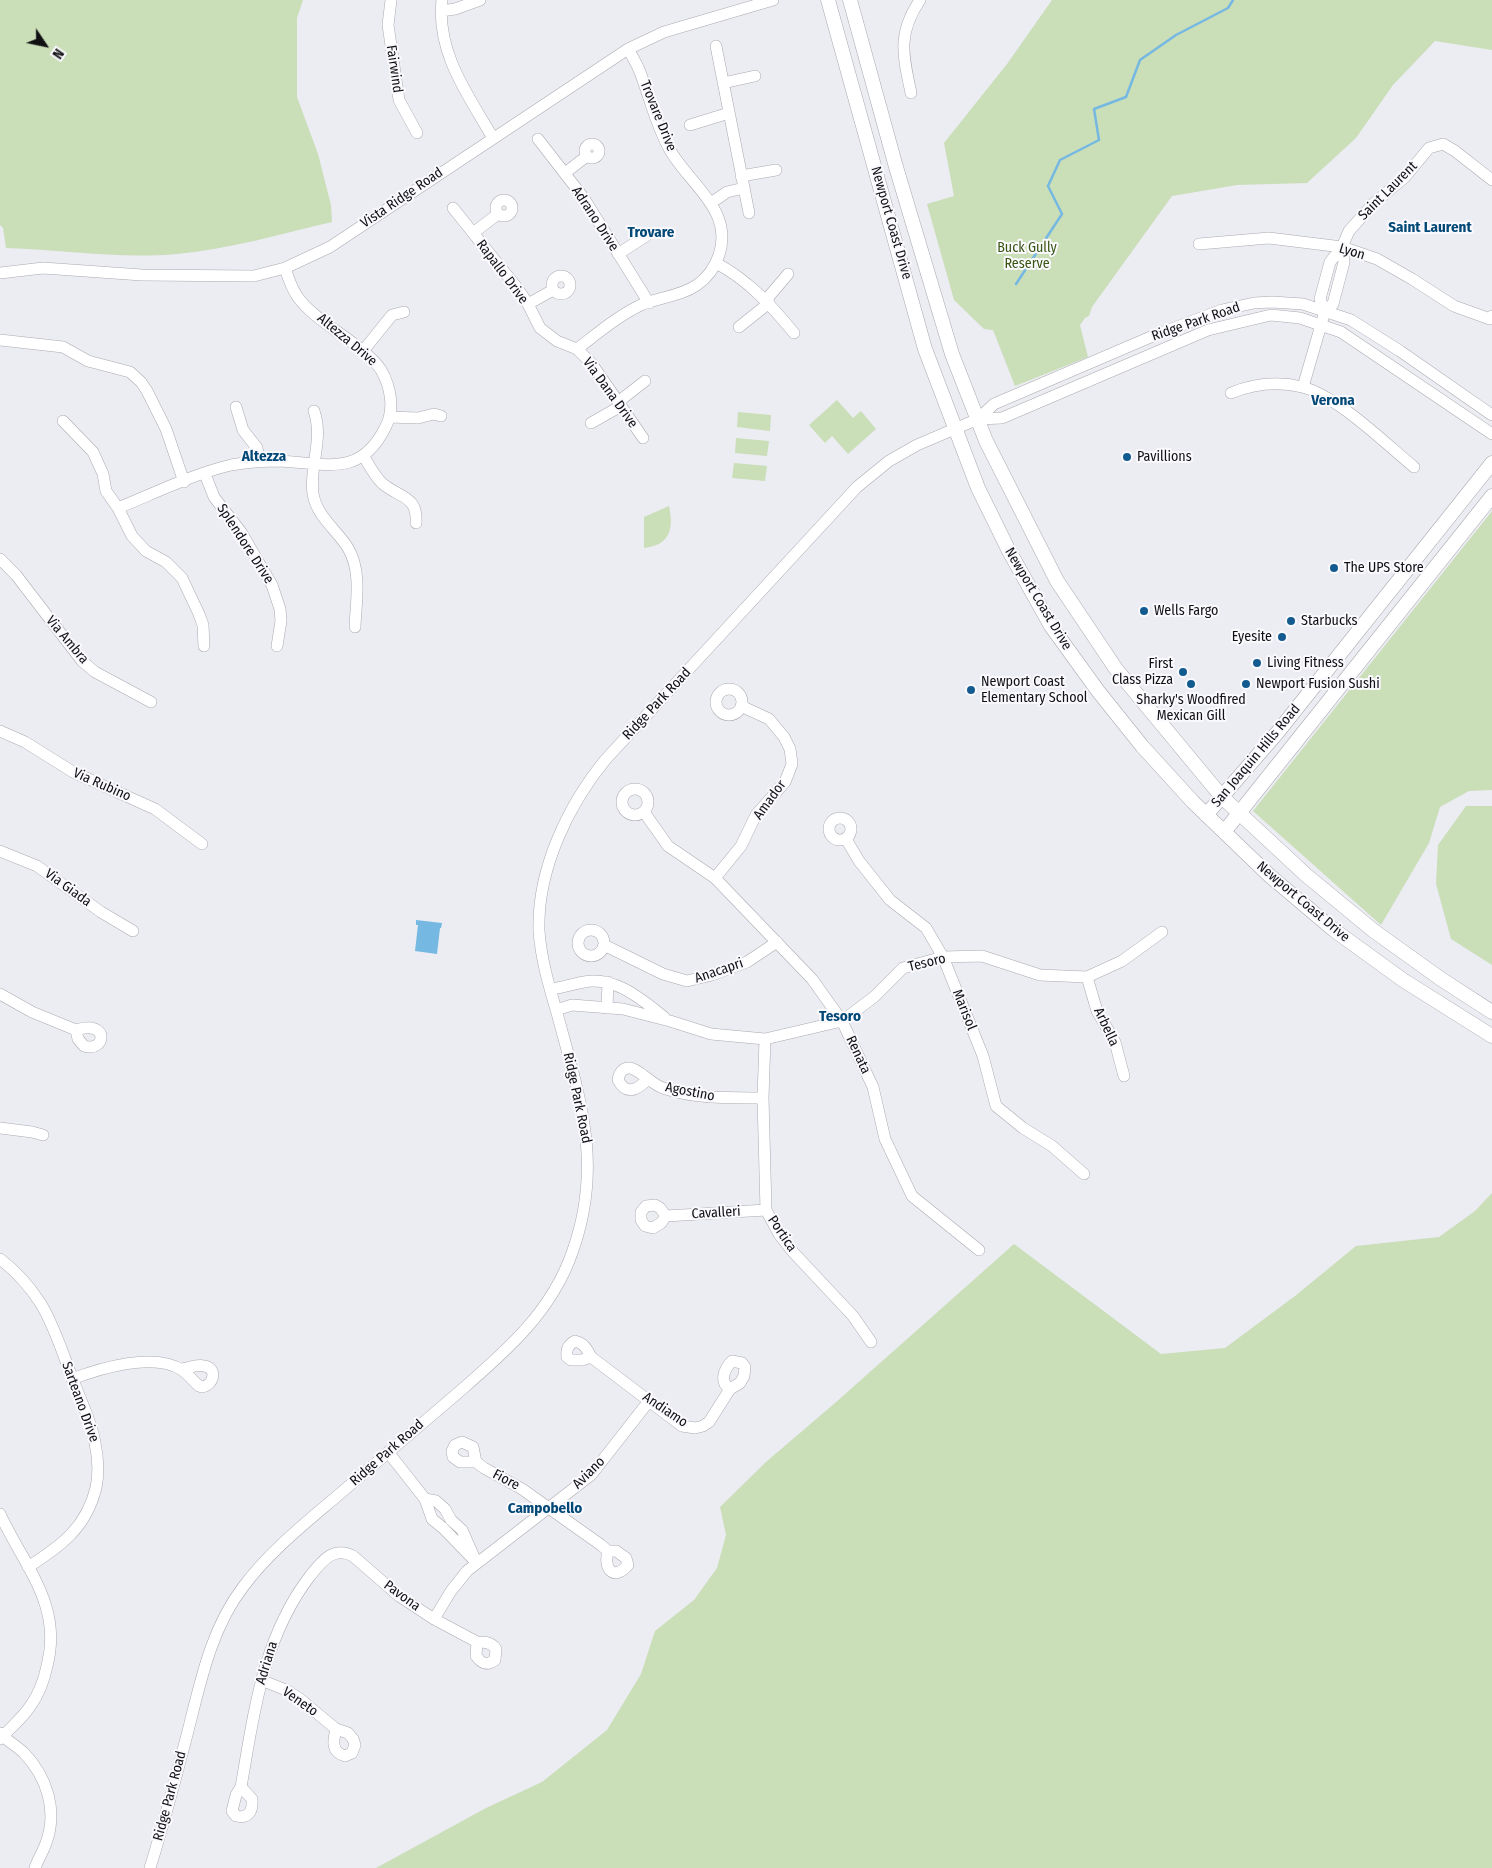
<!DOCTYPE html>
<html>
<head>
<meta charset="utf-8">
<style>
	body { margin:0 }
	#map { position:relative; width:1492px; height:1868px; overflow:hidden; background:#ececf3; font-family:"Fira Sans Condensed",sans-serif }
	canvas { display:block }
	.north { position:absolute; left:20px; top:20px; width:50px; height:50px; -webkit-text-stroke:4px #fafafe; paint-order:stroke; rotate:124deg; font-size:14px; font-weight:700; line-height:20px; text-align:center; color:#111114 }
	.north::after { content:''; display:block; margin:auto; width:18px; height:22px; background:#111114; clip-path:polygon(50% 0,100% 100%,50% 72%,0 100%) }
</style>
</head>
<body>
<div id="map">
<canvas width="1492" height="1868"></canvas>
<div class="north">N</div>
</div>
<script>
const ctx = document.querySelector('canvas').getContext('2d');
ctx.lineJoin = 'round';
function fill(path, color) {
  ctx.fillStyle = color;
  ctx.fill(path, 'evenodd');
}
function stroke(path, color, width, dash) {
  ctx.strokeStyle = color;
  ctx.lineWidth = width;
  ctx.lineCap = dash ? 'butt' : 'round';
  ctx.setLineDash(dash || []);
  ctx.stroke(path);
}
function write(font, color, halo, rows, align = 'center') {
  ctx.font = font + ' "Fira Sans Condensed",sans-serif';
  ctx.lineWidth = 4;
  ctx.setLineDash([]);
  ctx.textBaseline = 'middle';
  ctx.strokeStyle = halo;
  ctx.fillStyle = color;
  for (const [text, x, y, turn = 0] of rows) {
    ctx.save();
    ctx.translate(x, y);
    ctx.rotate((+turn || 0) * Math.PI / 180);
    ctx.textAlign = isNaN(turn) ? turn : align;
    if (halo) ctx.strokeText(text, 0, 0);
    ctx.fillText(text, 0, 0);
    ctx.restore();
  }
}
fill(new Path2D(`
	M0,0H303L297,18V97L318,154L331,205L332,222C281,234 230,249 177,254C120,259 63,250 6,248L3,228L0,225Z
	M1052,0H1492V50L1435,41L1393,85L1356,138L1307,183L1237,185L1172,196L1092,307L1089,316L1085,318L1080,325L1088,357L1015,386L993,330L984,329L954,300L927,204L954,196L944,143L1007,64Z
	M837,400L853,418L861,411L876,429L848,454L832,436L825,443L809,425Z
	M738,412L771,415L770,431L737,427Z
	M736,438L769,441L767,456L735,453Z
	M734,463L767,466L765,481L732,478Z
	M669,506C674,529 670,545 644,548V517Z
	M1492,511V790L1469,791L1440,807L1429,843L1381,925L1253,811Z
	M1466,806H1492V965L1451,939L1436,884L1438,845Z
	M1492,1193V1868H376L486,1808L542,1782L607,1730L641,1674L655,1631L694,1600L717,1568L726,1535L720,1507L766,1462L835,1403L1014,1244L1161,1354L1225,1348L1295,1296L1356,1246L1439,1237L1475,1211Z`), '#cadeb8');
fill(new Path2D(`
	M416,920L442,923L441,928H440L437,954L415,951L418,925H416Z`), '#75b8e2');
stroke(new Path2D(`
	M1016,284L1062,214L1048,186L1060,160L1099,140L1094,109L1126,97L1140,60L1176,35L1228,8L1233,0`), '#75b8e2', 2.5);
const minor = new Path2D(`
	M391,0L388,25L399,100L417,133
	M442,0C436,52 468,95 493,138
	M441,11L455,9L480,0
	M716,46L749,213
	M723,83L755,76
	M911,93C903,55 897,34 920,0
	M690,125L729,113
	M538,139L583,197L649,303
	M585 151a7 7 0 1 1 14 0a7 7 0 1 1-14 0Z
	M565,173L587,156
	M741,176L776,170
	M496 208a8 8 0 1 1 16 0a8 8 0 1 1-16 0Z
	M711,203L727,192L744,188
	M453,208L518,289L528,304L540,328L557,341L577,349L592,364L643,438
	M473,233L498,214
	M1199,244L1269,238L1342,247L1377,259L1412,279L1454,306L1490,319L1492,316
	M618,254L646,236
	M716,263C748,280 771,305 794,333
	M0,273L43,268L142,275L254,276L285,268L330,247L628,49L664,32L773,0
	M552 285a9 9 0 1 1 18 0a9 9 0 1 1-18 0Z
	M766,300L788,274
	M528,304L553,290
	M1325,311L1320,299L1330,262L1342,247L1349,231L1373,204L1405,177L1429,148L1443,144L1455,151L1492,180
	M739,327L769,303
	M0,340L63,347L88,361L130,372L141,382L147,391L166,429L184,482
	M577,349C598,333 619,315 643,304C661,297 681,296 697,285C707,278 715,267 719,255C734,210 689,184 670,150C656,126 650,98 640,72C637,64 632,56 628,49
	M363,351L392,315L404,312
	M1303,387L1325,311L1333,304L1344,262L1342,247
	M1231,393C1253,384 1278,381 1302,387C1336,395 1386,444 1414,467
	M618,402L645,381
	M236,407L243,430L257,448L260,461
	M314,411C324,440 309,466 313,494C317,517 337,530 348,548C362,572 356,601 355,627
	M389,417L418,418L434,414L441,416
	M978,419L994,404L1153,336L1222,310L1254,303L1272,302L1303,304L1351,320L1400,351L1492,415
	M63,421L93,452L103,474L106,491L118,508L132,536L146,551L166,562L182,578L199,614L203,625L204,646
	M591,423L621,406
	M363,455C369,465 375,477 383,484C400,498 418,496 416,523
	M205,474L214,497L241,532L272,585L280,609L281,621L277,646
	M118,508C155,493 193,474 231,465C248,462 264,461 280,461C325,463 360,478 385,428C395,410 391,387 381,370C375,360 364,352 354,344C336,330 309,314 297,296C291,287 288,277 285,268
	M0,559L16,575L82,661L95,672L151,702
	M716 702a13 13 0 1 1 26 0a13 13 0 1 1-26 0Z
	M0,731L25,742L73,772L155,809L202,844
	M622 802a13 13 0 1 1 26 0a13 13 0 1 1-26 0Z
	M644,812L668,846L715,878L812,979L842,1021L873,1087L885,1139L912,1196L979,1250
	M829 829a11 11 0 1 1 22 0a11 11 0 1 1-22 0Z
	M846,839L859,861L890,900L926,928L943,957L983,1056L996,1106L1023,1128L1052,1146L1084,1174
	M0,851L37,866L101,912L133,931
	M715,878L741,846L756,815L785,782L792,764L790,749L784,737L769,719L741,706
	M578 943a13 13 0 1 1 26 0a13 13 0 1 1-26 0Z
	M604,945L663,974L687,981L712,975L747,962L777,942
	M1087,977L1097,1011L1115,1042L1124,1076
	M550,989C562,988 572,984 584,982C615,976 641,999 664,1017
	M0,994L32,1012L76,1030C110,1019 106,1053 84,1046L78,1039L76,1030
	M607,1008L608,982
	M556,1010L572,1005L623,1009L670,1021L711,1034L765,1039L842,1021L874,997L903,968L943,957L982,956L1040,975L1087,977L1122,961L1162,932
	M765,1039L763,1098L766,1210L779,1234L793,1252L853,1316L871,1342
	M647,1080C636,1091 626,1095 618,1080C619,1074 622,1067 630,1068C639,1069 651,1084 663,1088C695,1099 730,1098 763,1098
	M0,1128L32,1132L43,1135
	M666,1216L660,1208L655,1205L646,1206L641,1212V1220L645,1226L653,1228L661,1223L666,1216L766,1210
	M0,1259C16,1271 30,1287 41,1304C56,1329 64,1358 75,1385C82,1404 92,1423 95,1443C98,1457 99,1473 96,1488C86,1528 61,1546 28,1567
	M591,1357L582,1360H571L567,1357C566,1349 568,1345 575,1341C584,1343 587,1349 591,1357L682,1426L695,1428L703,1426L709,1422L730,1389L740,1383L744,1376L745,1367L742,1363L732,1361C724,1369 719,1382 730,1389
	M72,1379C101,1368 154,1352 182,1370C188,1374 193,1381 199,1386L202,1387C214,1385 218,1368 204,1366C197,1364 188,1368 181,1369
	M388,1452L425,1499L432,1519L443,1528L477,1563
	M476,1462H460L453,1457L452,1451L455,1445L462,1442L473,1447L476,1462L484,1468L522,1489L601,1545L608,1551C603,1568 613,1582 628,1565L626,1558L616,1551H608
	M425,1499L436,1501L445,1509L451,1520L462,1530L474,1557
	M0,1514C24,1566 63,1605 47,1666C44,1680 39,1694 31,1705C23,1718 10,1728 0,1739
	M434,1619L451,1591L467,1571L591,1475L649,1401
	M261,1680L286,1690L300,1699L336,1729L348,1733L353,1739L355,1745L352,1753L345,1756C331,1752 333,1741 336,1729
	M0,1733C7,1741 17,1746 24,1753C47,1777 58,1811 46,1843C43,1852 38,1859 35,1868
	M241,1787L236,1795L232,1811L236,1816C249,1819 253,1811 252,1799L241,1787C254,1712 263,1637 310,1576C322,1561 333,1546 353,1556L399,1596L434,1619L477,1642C485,1642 491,1642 496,1649L495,1660C487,1666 482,1664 476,1656L477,1642
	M150,1868C164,1823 176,1777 188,1731C201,1680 211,1629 243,1587C269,1552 303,1525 336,1497C377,1462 418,1427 459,1392C505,1352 551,1313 572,1253C604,1165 580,1099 557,1013C549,986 541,959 539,931C537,870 568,805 606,759L857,487L889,461L917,445L978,419L1002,418L1208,330L1271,315L1300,318L1341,332L1492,434`);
const major = new Path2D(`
	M828,0L925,349L978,488L1008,549L1051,626L1098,691L1142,746L1193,802L1270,876L1334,930L1403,980L1492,1036
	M850,0L896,167L952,354L986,441L1057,581L1116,669L1222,797L1306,875L1374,931L1441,979L1492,1012
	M1206,815L1277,733L1492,463
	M1224,832L1492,496`);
stroke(minor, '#aaa9b0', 12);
stroke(major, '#aaa9b0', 15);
stroke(minor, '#fff', 11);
stroke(major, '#fff', 14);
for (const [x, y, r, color] of [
	[1127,457,5,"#135b8f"],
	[1334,568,5,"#135b8f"],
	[1144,611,5,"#135b8f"],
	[1291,621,5,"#135b8f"],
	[1282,637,5,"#135b8f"],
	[1257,663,5,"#135b8f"],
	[1183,672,5,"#135b8f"],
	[1191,684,5,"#135b8f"],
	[1246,684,5,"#135b8f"],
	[971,690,5,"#135b8f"]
]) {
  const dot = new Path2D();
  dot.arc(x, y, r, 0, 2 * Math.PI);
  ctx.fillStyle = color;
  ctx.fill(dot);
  stroke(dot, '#fafafe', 2);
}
write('14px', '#111114', '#fafafe', [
	["Fairwind",394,69,82],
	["Trovare Drive",658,116,68],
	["Saint Laurent",1388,191,-45],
	["Vista Ridge Road",402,198,-34],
	["Adrano Drive",595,219,57],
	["Newport Coast Drive",891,223,74],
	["Lyon",1352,252,17],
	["Rapallo Drive",502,272,53],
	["Ridge Park Road",1196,322,-19],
	["Altezza Drive",347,340,40],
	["Via Dana Drive",610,393,54],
	["Splendore Drive",245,544,57],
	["Newport Coast Drive",1038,599,59],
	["Via Ambra",67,640,50],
	["Ridge Park Road",657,704,-47],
	["San Joaquin Hills Road",1256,756,-50],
	["Via Rubino",102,785,24],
	["Amador",770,800,-54],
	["Via Giada",68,888,36],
	["Newport Coast Drive",1303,902,40],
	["Tesoro",927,963,-14],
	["Anacapri",719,971,-19],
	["Marisol",964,1010,68],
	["Arbella",1106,1027,65],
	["Renata",858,1055,65],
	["Agostino",690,1092,11],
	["Ridge Park Road",577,1098,78],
	["Cavalleri",716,1213,-3],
	["Portica",782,1234,56],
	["Sarteano Drive",80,1402,70],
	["Andiamo",665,1410,34],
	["Ridge Park Road",387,1453,-41],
	["Aviano",589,1473,-45],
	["Fiore",506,1480,28],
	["Pavona",402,1596,36],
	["Adriana",267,1663,-73],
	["Veneto",300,1702,35],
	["Ridge Park Road",170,1796,-75]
]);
write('14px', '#395514', '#fafafe', [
	["Buck Gully",1027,248],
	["Reserve",1027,264]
]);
write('14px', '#111114', '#fafafe', [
	["Pavillions",1137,457],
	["The UPS Store",1344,568],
	["Wells Fargo",1154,611],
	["Starbucks",1301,621],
	["Eyesite",1272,637,"right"],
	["Living Fitness",1267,663],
	["First",1173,664,"right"],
	["Class Pizza",1173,680,"right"],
	["Newport Coast",981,682],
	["Elementary School",981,698],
	["Newport Fusion Sushi",1256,684],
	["Sharky's Woodfired",1191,700,"center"],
	["Mexican Gill",1191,716,"center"]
], 'left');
write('bold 15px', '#014876', '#fafafe', [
	["Saint Laurent",1430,228],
	["Trovare",651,233],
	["Verona",1333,401],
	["Altezza",264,457],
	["Tesoro",840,1017],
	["Campobello",545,1509]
]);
</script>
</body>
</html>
